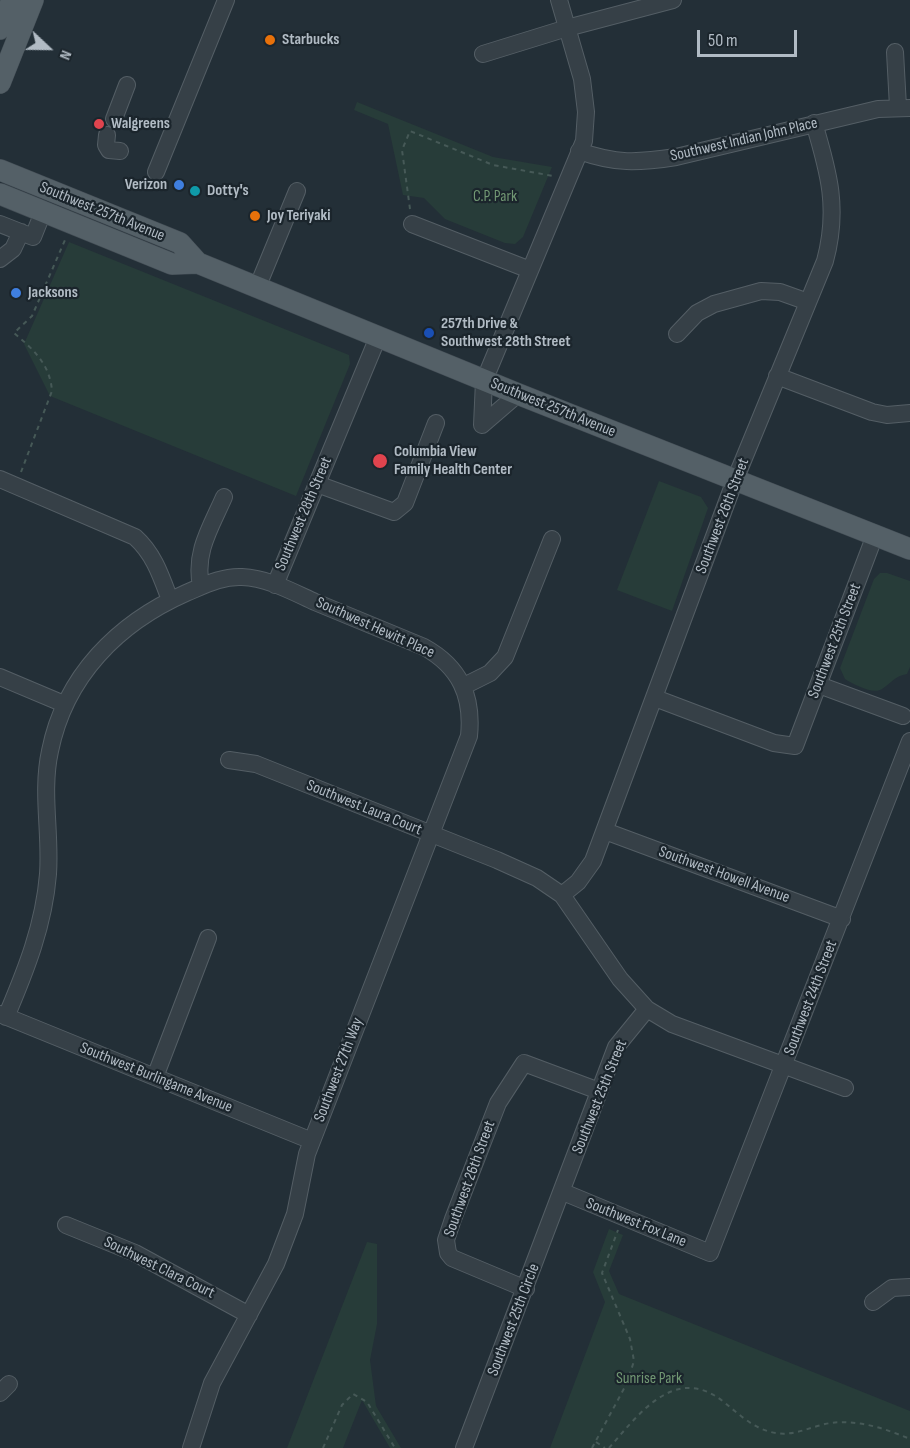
<!DOCTYPE html>
<html>
<head>
<meta charset="utf-8">
<style>
	body { margin:0 }
	#map { position:relative; width:910px; height:1448px; overflow:hidden; background:#232f37; font-family:"Sofia Sans Condensed",sans-serif }
	canvas { display:block }
	.north { position:absolute; left:18px; top:18px; width:60px; height:60px; -webkit-text-stroke:4px #1b252c; paint-order:stroke; rotate:112deg; font-size:16px; font-weight:700; line-height:24px; text-align:center; color:#b1bbc4 }
	.north::after { content:''; display:block; margin:auto; width:21px; height:27px; background:#b1bbc4; clip-path:polygon(50% 0,100% 100%,50% 72%,0 100%) }
	.scale { position:absolute; left:697px; top:30px; width:100px; height:27px; box-sizing:border-box; border:3px solid #b1bbc4; border-top:0; padding-left:8px; font-size:18px; line-height:21px; white-space:nowrap; color:#b1bbc4; -webkit-text-stroke:4px #1b252c; paint-order:stroke }
</style>
</head>
<body>
<div id="map">
<canvas width="910" height="1448"></canvas>
<div class="north">N</div>
<div class="scale">50 m</div>
</div>
<script>
const ctx = document.querySelector('canvas').getContext('2d');
ctx.lineJoin = 'round';
function fill(path, color) {
  ctx.fillStyle = color;
  ctx.fill(path, 'evenodd');
}
function stroke(path, color, width, dash) {
  ctx.strokeStyle = color;
  ctx.lineWidth = width;
  ctx.lineCap = dash ? 'butt' : 'round';
  ctx.setLineDash(dash || []);
  ctx.stroke(path);
}
function write(font, color, halo, rows, align = 'center') {
  ctx.font = font + ' "Sofia Sans Condensed",sans-serif';
  ctx.lineWidth = 4.5;
  ctx.setLineDash([]);
  ctx.textBaseline = 'middle';
  ctx.strokeStyle = halo;
  ctx.fillStyle = color;
  for (const [text, x, y, turn = 0] of rows) {
    ctx.save();
    ctx.translate(x, y);
    ctx.rotate((+turn || 0) * Math.PI / 180);
    ctx.textAlign = isNaN(turn) ? turn : align;
    if (halo) ctx.strokeText(text, 0, 0);
    ctx.fillText(text, 0, 0);
    ctx.restore();
  }
}
fill(new Path2D(`
	M357,102L493,157L552,167L523,237L515,244L505,243L445,219L424,198L403,195L388,124L354,110Z
	M69,242L349,355L350,364L296,496L50,396L24,344Z
	M659,481L701,497L708,508L672,611L617,590Z
	M880,573H887L910,581V667L907,674C895,676 891,683 882,689C873,695 853,684 845,679L840,668L874,579Z
	M609,1229L623,1235L609,1271L619,1294L910,1411V1448H550L605,1302L593,1272Z
	M367,1242L377,1244V1324L370,1360L376,1406L401,1448H390L362,1400L343,1448H287Z`), '#273c39');
const minor = new Path2D(`
	M895,52L898,107
	M483,54L567,28L673,0
	M114,119L127,85
	M107,135L106,145L109,150L120,151
	M579,151C616,164 637,163 676,157L878,109L910,108
	M156,172L226,0
	M0,224L33,237L43,212
	M412,224L530,270
	M0,259L13,249L21,232
	M257,288L297,191
	M677,334L697,313L714,304L761,291L780,292L808,302
	M777,376L872,412L887,415L910,413
	M482,425L484,381L584,141L586,112L582,79L559,0
	M482,425L518,394
	M0,479L135,537C154,554 161,576 170,600
	M317,484L394,512L405,503L436,423
	M275,585L378,337
	M201,586C194,552 211,527 224,497
	M0,677L64,704
	M819,685L903,716
	M464,686L490,673L505,657L552,539
	M655,698L774,743L795,746L875,535
	M229,760L256,764L497,860L537,878L562,895L620,979L647,1009L672,1024L845,1088
	M605,831L842,919
	M562,895L578,882L593,861L735,480L825,261C839,209 829,173 814,123
	M0,1014L312,1141
	M6,1017C26,970 44,925 48,874C51,833 41,792 50,751C65,676 118,623 186,593C205,585 222,576 242,577C268,578 293,592 315,602C352,617 388,632 424,647C460,667 473,696 469,736L307,1154L295,1214L276,1264L212,1383L191,1448
	M155,1077L208,938
	M563,1192L710,1253L910,741
	M66,1225L135,1253L249,1315
	M526,1289L452,1258L448,1253L446,1240L453,1219L498,1103L524,1063L599,1091
	M873,1302L892,1288L910,1287
	M0,1393L9,1384
	M464,1448L616,1047L647,1009`);
const major = new Path2D(`
	M0,29L12,0
	M0,83L33,0
	M0,170L180,243L198,263
	M0,194L172,264L198,263L518,394L910,549`);
stroke(minor, '#545e65', 18);
stroke(major, '#424c54', 22);
stroke(new Path2D(`
	M410,209L402,150L410,131L493,165L553,176
	M21,472L52,391C50,364 33,349 14,333L32,316L65,240
	M596,1442L605,1448
	M323,1448L342,1405L353,1394L367,1402L395,1448
	M592,1448L627,1383L634,1361L630,1339L602,1273L618,1230
	M609,1448C639,1414 676,1362 725,1403C740,1415 755,1430 776,1433C793,1436 808,1428 825,1424C854,1418 884,1428 910,1439`), '#465957', 2, [4.5, 4.5]);
stroke(minor, '#364047', 16);
stroke(major, '#546067', 21);
for (const [x, y, r, color] of [
	[270,40,6,"#e8710a"],
	[99,124,6,"#e0444e"],
	[179,185,6,"#3f7fe0"],
	[195,191,6,"#0f9aa8"],
	[255,216,6,"#e8710a"],
	[16,293,6,"#3f7fe0"],
	[429,333,6,"#1a4fb4"],
	[380,461,8,"#e0444e"]
]) {
  const dot = new Path2D();
  dot.arc(x, y, r, 0, 2 * Math.PI);
  ctx.fillStyle = color;
  ctx.fill(dot);
  stroke(dot, '#1b252c', 2);
}
write('bold 16px', '#b1bbc4', '#1b252c', [
	["Starbucks",282,40],
	["Walgreens",111,124],
	["Verizon",167,185,"right"],
	["Dotty's",207,191],
	["Joy Teriyaki",267,216],
	["Jacksons",28,293],
	["257th Drive &",441,324],
	["Southwest 28th Street",441,342],
	["Columbia View",394,452],
	["Family Health Center",394,470]
], 'left');
write('16px', '#b1bbc4', '#1b252c', [
	["Southwest Indian John Place",744,140,-13],
	["Southwest 257th Avenue",102,212,22],
	["Southwest 257th Avenue",553,408,22],
	["Southwest 28th Street",304,514,-67],
	["Southwest 26th Street",723,516,-69],
	["Southwest Hewitt Place",375,628,24],
	["Southwest 25th Street",835,641,-69],
	["Southwest Laura Court",364,808,22],
	["Southwest Howell Avenue",724,875,20],
	["Southwest 24th Street",811,998,-69],
	["Southwest 27th Way",339,1070,-69],
	["Southwest Burlingame Avenue",156,1078,22],
	["Southwest 25th Street",600,1097,-68],
	["Southwest 26th Street",470,1179,-70],
	["Southwest Fox Lane",636,1223,22],
	["Southwest Clara Court",159,1268,26],
	["Southwest 25th Circle",514,1320,-69]
]);
write('16px', '#719773', '#1b252c', [
	["C.P. Park",495,197],
	["Sunrise Park",649,1379]
]);
</script>
</body>
</html>
